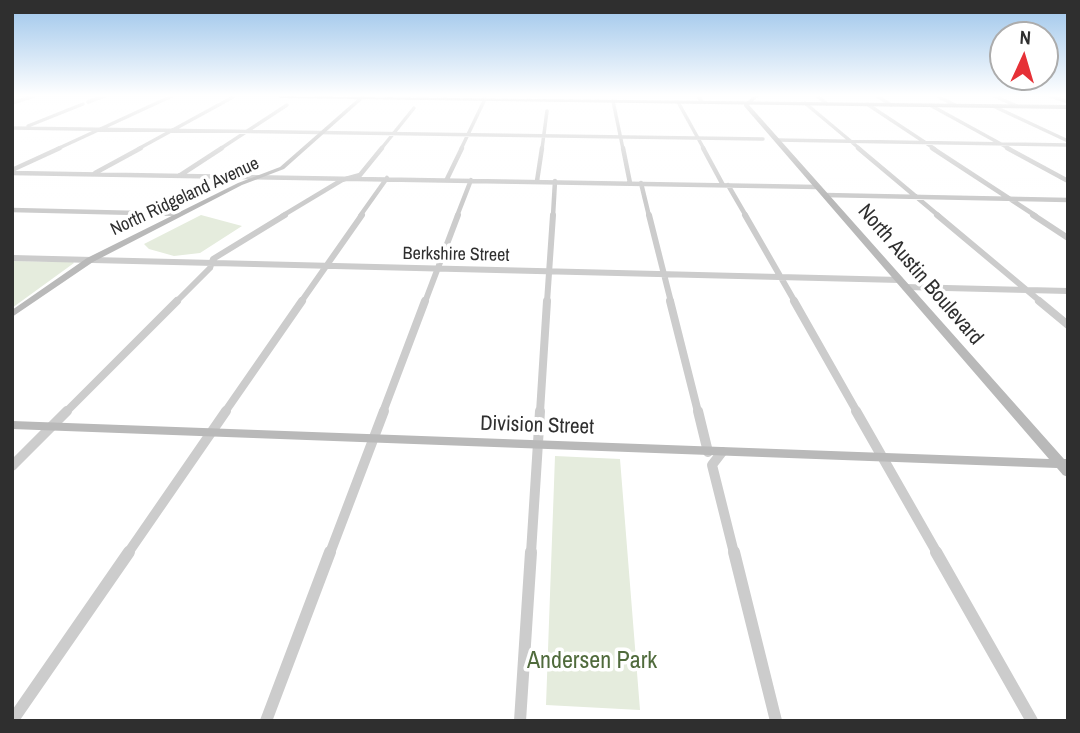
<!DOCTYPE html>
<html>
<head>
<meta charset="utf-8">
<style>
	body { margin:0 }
	#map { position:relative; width:1080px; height:733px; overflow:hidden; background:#fff; font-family:"Archivo Narrow",sans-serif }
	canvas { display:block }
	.frame { position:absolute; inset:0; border:14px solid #2f2f2f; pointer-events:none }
	.north { position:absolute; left:989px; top:21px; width:70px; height:70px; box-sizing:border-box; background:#fff; border:2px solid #acacac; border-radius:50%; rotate:4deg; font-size:19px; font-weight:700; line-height:28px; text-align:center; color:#2f2f2f }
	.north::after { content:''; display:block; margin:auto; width:24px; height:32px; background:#e63137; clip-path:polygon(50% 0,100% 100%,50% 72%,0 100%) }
</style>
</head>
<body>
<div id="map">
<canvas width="1080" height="733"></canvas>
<div class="frame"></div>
<div class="north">N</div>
</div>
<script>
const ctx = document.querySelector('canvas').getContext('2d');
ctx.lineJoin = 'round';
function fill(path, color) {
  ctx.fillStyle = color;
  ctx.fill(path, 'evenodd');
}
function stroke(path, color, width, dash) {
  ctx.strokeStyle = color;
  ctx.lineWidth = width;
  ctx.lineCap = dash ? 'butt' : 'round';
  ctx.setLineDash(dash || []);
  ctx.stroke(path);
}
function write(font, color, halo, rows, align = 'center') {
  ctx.font = font + ' "Archivo Narrow",sans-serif';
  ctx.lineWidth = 7;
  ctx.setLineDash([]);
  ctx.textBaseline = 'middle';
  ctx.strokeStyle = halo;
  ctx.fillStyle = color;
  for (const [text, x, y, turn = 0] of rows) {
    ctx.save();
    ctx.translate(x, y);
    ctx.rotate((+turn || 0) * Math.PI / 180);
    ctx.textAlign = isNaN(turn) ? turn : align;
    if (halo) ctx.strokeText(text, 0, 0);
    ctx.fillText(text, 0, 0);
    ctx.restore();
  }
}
fill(new Path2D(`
	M201,215L242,226L200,253L174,256L149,249L144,244Z
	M12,261L73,262L74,263L12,308Z
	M555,456L620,459L640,710L546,705Z`), '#e5ecdd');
stroke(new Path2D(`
	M698,96L702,102
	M817,96L827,104
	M877,96L891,105
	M937,96L955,105
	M994,96L1017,106
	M1051,96L1068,102
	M613,101L623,149
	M88,102L104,96
	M678,102L704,149
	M12,103L34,96
	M805,103L860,149
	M867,104L935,149
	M930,105L1010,149
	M993,106L1068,141
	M28,126L83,104
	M12,128L763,139
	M777,140L1068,145
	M57,149L172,96
	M138,149L235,96
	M220,149L287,105
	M381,149L414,108
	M461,149L485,99
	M542,149L547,111`), '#ccc', 3.5);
stroke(new Path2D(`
	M623,148L630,183
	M703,148L723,185
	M858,148L939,216
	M932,148L1036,216
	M1007,148L1068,181
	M12,170L60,148
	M12,173L817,187
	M95,173L141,148
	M179,176L222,148
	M447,179L462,148
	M537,181L542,148
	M641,183L649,216
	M728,185L746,216
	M825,195L1068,200
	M12,210L180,214
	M282,216L342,180L360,175L382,148
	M360,216L387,178
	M457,216L471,180
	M553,216L555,181`), '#ccc', 4.5);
stroke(new Path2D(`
	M649,215L671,302
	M745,215L795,302
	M937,215L1041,302
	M1033,215L1068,238
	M12,258L900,280
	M905,287L1068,291
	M176,302L210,268L213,259L285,215
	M301,302L362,215
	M425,302L458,215
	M547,302L553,215`), '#ccc', 6);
stroke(new Path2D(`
	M670,301L698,412
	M794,301L857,412
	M1039,301L1068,325
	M66,412L177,301
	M225,412L302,301
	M383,412L425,301
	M540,412L547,301`), '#ccc', 8);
stroke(new Path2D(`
	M698,411L708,452
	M856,411L937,553
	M722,452L712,465L734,553
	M12,466L67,411
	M128,553L226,411
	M330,553L384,411
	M531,553L540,411`), '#ccc', 10);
stroke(new Path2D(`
	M734,552L776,721
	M936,552L1032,721
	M12,721L129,552
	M266,721L330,552
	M520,721L531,552`), '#ccc', 12);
fill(new Path2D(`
	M361,96L365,97L284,169L242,185L93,262L12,317V310L87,258L238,183L280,167Z
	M754,96H759L749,105L1064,459H1068V477L1063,475L1057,468L12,429V421L1049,459L744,106V104Z`), '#b9b9b9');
fill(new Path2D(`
	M278,96L1068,105V109L280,98Z`), '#a7a7a7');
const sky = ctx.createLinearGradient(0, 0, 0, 199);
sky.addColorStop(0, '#9bc4ea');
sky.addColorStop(0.48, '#fff');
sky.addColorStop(1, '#ffffff00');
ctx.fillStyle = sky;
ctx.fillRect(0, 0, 1080, 199);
write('18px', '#2f2f2f', '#fff', [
	["North Ridgeland Avenue",185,197,-25],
	["Berkshire Street",456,255,1]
]);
write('21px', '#2f2f2f', '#fff', [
	["North Austin Boulevard",920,275,49],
	["Division Street",537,426,2]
]);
write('24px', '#506b3c', '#fff', [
	["Andersen Park",592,662]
]);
</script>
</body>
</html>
